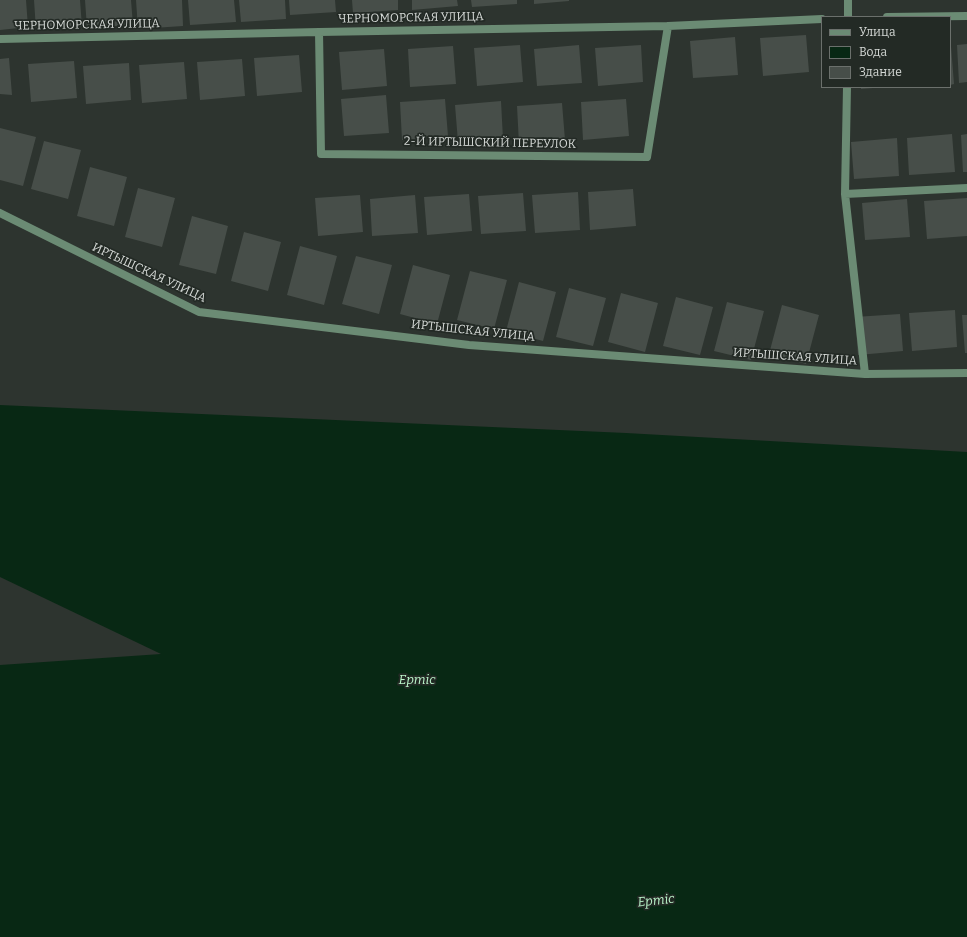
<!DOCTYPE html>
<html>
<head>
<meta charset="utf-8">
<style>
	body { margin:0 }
	#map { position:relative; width:967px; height:937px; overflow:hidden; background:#2d342f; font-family:Bitter,serif }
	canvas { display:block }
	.legend { position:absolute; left:821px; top:16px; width:130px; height:72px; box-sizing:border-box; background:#232a25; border:1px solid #6b706c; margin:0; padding:5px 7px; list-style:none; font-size:12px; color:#d6dad7 }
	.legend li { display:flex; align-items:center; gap:8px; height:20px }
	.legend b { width:20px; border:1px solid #6b706c }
</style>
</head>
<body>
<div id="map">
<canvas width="967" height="937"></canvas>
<ul class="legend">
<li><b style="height:5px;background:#6b8b74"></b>Улица</li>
<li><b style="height:11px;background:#082814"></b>Вода</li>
<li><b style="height:11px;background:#474e49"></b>Здание</li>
</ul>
</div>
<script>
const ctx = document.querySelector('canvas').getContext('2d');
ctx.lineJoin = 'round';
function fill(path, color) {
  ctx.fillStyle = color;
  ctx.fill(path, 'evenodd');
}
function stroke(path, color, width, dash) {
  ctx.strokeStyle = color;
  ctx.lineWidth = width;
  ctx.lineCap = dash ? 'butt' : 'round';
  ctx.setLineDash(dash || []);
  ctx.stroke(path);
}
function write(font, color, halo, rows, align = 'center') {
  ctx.font = font + ' Bitter,serif';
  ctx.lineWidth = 3.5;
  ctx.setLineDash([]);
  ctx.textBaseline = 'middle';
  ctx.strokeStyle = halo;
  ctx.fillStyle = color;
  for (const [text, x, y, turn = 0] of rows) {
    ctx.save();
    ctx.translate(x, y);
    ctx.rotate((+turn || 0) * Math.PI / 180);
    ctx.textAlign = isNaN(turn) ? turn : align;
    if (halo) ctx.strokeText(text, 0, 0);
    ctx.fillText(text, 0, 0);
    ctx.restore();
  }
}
fill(new Path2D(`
	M0,405L626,433L967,452V937H0V665L161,654L0,577Z`), '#082814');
fill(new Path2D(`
	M0,0H26L28,27L0,30Z
	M34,0H80L82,27L36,30Z
	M85,0H131L133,25L87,28Z
	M136,0H182L183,26L138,29Z
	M188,0H234L236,22L190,25Z
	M239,0H285L286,19L241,22Z
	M289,0H335L336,12L290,15Z
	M352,0H398V10L353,13Z
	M412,0H457L458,6L412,10Z
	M471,0H517V4L472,7Z
	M534,0H569V1L534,4Z
	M806,35L809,72L763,76L760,38Z
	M735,37L738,75L693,78L690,41Z
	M967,44V82L959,83L957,45Z
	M520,45L523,82L477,86L474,48Z
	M579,45L582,83L537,86L534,49Z
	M641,45L643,82L598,86L595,48Z
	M453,46L456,84L410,87L408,49Z
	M950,46H951L954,84L950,85Z
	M384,49L387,86L342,90L339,52Z
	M299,55L302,92L257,96L254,58Z
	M9,58L12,95L0,94V59Z
	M242,59L245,96L200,100L197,62Z
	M74,61L77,98L31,102L28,64Z
	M184,62L187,99L142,103L139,65Z
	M129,63L131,100L86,104L83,66Z
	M861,87H873V88L861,89Z
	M386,95L389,133L344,136L341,99Z
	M445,99L448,136L402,140L400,102Z
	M626,99L629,136L583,140L581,102Z
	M501,101L503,139L458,142L455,105Z
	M562,103L565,140L519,144L517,106Z
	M0,128L36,137L23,186L0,180Z
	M952,134L955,172L909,175L907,138Z
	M967,134V172H963L961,135Z
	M897,138L899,176L854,179L851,142Z
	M44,141L81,150L68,199L31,189Z
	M90,167L127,177L114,226L77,216Z
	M138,188L175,198L162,247L125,237Z
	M633,189L636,226L590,230L588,192Z
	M578,192L580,230L535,233L532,195Z
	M523,193L526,231L481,234L478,196Z
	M469,194L472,231L427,235L424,197Z
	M360,195L363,232L318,236L315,198Z
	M415,195L418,233L372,236L370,199Z
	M967,198V236L927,239L924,201Z
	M907,199L910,237L865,240L862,203Z
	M192,216L228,226L216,274L179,265Z
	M244,232L281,242L268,291L231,281Z
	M300,246L337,256L324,305L287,295Z
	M356,256L392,265L379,314L342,304Z
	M413,265L450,275L437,324L400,314Z
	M470,271L507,280L494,329L457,320Z
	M519,282L556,292L543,341L506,331Z
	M569,288L606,298L593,346L556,337Z
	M621,293L658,303L645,352L608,342Z
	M676,297L713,307L700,355L663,346Z
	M727,302L764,311L751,360L714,351Z
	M782,305L819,315L806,364L769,354Z
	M955,310L957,347L912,351L909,313Z
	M900,314L903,351L858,355L855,317Z
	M962,315H967V353H965Z`), '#474e49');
stroke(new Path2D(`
	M848,0V17
	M887,17L967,16
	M319,32L321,154L647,157L668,26
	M0,39L319,32L668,26L822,19
	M847,87L845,194L865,374
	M845,194L967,188
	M0,213L199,312L469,345L865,374L967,373`), '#6b8b74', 8);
write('12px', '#d6dad7', '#232a25', [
	["ЧЕРНОМОРСКАЯ УЛИЦА",411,18,-1],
	["ЧЕРНОМОРСКАЯ УЛИЦА",87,25,-1],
	["2-Й ИРТЫШСКИЙ ПЕРЕУЛОК",490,143,1],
	["ИРТЫШСКАЯ УЛИЦА",149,273,25],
	["ИРТЫШСКАЯ УЛИЦА",473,331,6],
	["ИРТЫШСКАЯ УЛИЦА",795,357,4]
]);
write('italic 13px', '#baf4ca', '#232a25', [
	["Ертіс",417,680],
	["Ертіс",656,901,-6]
]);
</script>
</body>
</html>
